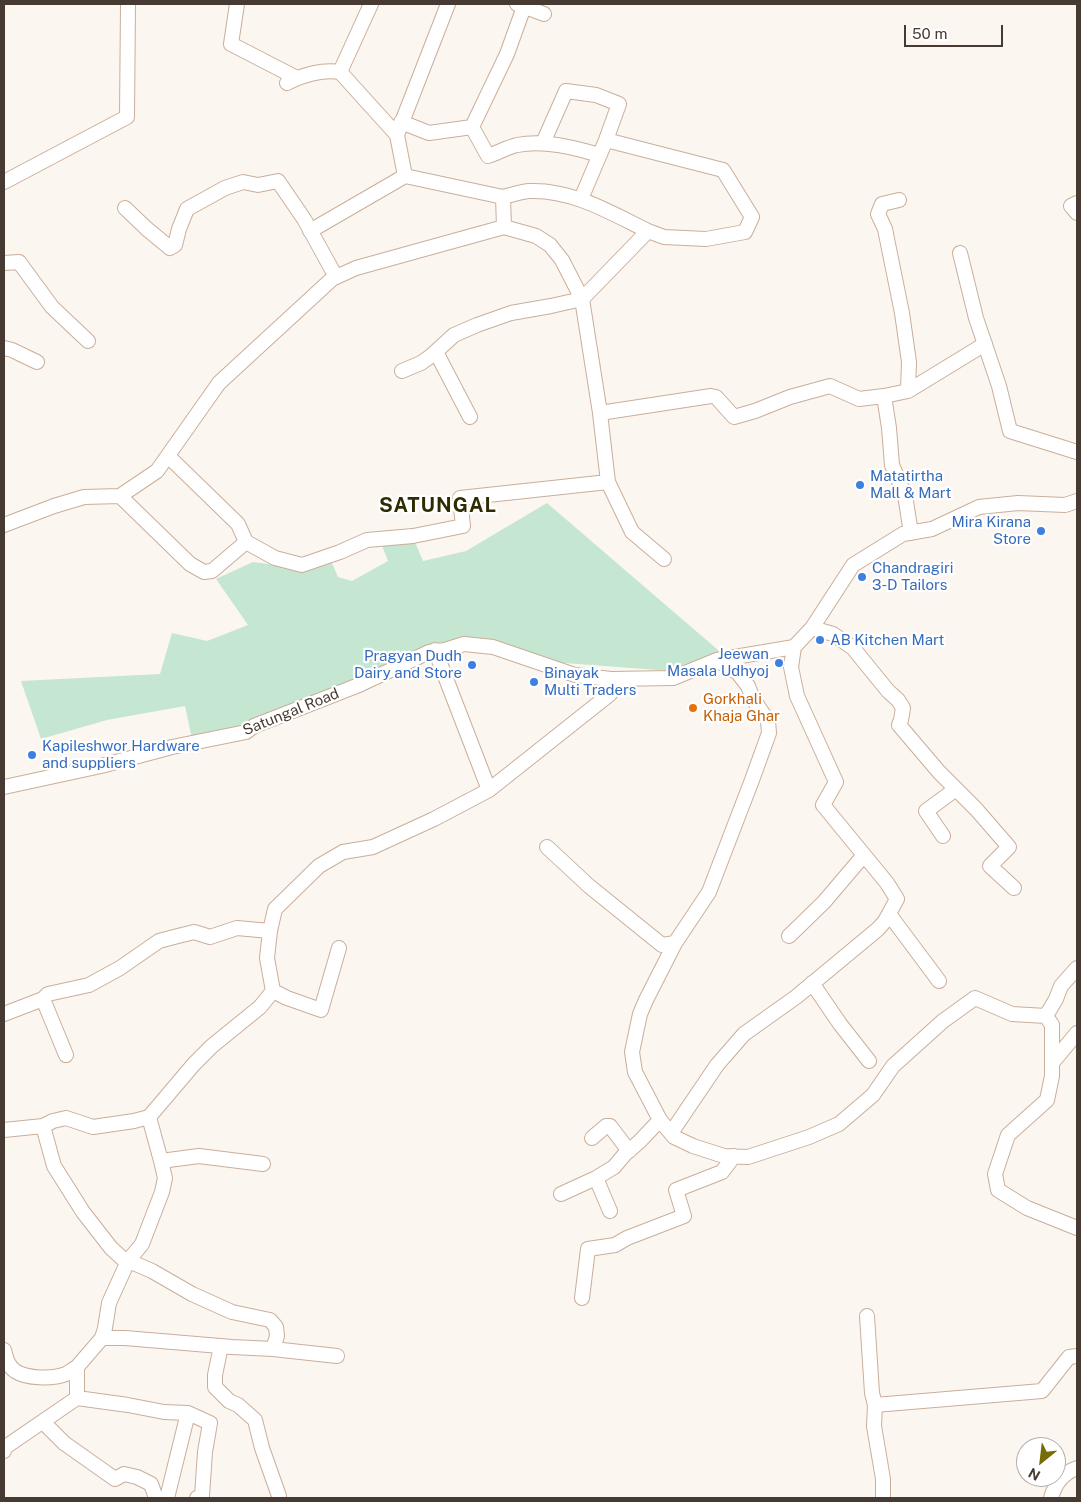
<!DOCTYPE html>
<html>
<head>
<meta charset="utf-8">
<style>
	body { margin:0 }
	#map { position:relative; width:1081px; height:1502px; overflow:hidden; background:#fcf6f1; font-family:"Public Sans",sans-serif }
	canvas { display:block }
	.frame { position:absolute; inset:0; border:5px solid #463a32; pointer-events:none }
	.north { position:absolute; left:1016px; top:1437px; width:50px; height:50px; box-sizing:border-box; background:#fff; border:1px solid #b5b0ad; border-radius:50%; rotate:209deg; font-size:14px; font-weight:700; line-height:20px; text-align:center; color:#463a32 }
	.north::after { content:''; display:block; margin:auto; width:18px; height:22px; background:#756c06; clip-path:polygon(50% 0,100% 100%,50% 72%,0 100%) }
	.scale { position:absolute; left:904px; top:25px; width:99px; height:22px; box-sizing:border-box; border:2px solid #463a32; border-top:0; padding-left:6px; font-size:15px; line-height:18px; white-space:nowrap; color:#463a32; -webkit-text-stroke:4px #fff; paint-order:stroke }
</style>
</head>
<body>
<div id="map">
<canvas width="1081" height="1502"></canvas>
<div class="frame"></div>
<div class="north">N</div>
<div class="scale">50 m</div>
</div>
<script>
const ctx = document.querySelector('canvas').getContext('2d');
ctx.lineJoin = 'round';
function fill(path, color) {
  ctx.fillStyle = color;
  ctx.fill(path, 'evenodd');
}
function stroke(path, color, width, dash) {
  ctx.strokeStyle = color;
  ctx.lineWidth = width;
  ctx.lineCap = dash ? 'butt' : 'round';
  ctx.setLineDash(dash || []);
  ctx.stroke(path);
}
function write(font, color, halo, rows, align = 'center') {
  ctx.font = font + ' "Public Sans",sans-serif';
  ctx.lineWidth = 4.5;
  ctx.setLineDash([]);
  ctx.textBaseline = 'middle';
  ctx.strokeStyle = halo;
  ctx.fillStyle = color;
  for (const [text, x, y, turn = 0] of rows) {
    ctx.save();
    ctx.translate(x, y);
    ctx.rotate((+turn || 0) * Math.PI / 180);
    ctx.textAlign = isNaN(turn) ? turn : align;
    if (halo) ctx.strokeText(text, 0, 0);
    ctx.fillText(text, 0, 0);
    ctx.restore();
  }
}
fill(new Path2D(`
	M547,503L725,656L671,671L551,662L464,637L441,643L245,728L192,739L185,706L107,720L41,739L21,681L160,674L172,633L207,641L248,625L216,579L253,562L291,567L332,563L338,577L352,581L388,561L381,543L415,542L423,561L466,551Z`), '#c5e6d0');
const street = new Path2D(`
	M237,4L231,44L297,78
	M448,4L397,135L405,176L503,197L504,227
	M517,4L544,14
	M340,72L371,4
	M287,83C302,75 323,69 340,72L397,135
	M401,122L429,133L472,127L488,156C497,153 508,147 517,145C544,140 573,147 599,155
	M472,127L507,54L525,4
	M543,143L566,91L596,95L619,104L606,140
	M4,182L127,117L128,4
	M503,197C511,195 520,192 529,191C572,189 611,213 648,231
	M899,200L882,204L878,214L885,229L902,313L909,362L908,391
	M1077,203L1071,206L1077,213
	M125,208L147,229L170,248L175,245L179,229L187,209L225,188L243,182L258,185L278,181L304,219L336,277
	M310,231L405,176
	M960,253L976,318L999,386L1010,431L1077,452
	M4,263L19,262L52,307L88,341
	M4,348L12,350L37,362
	M436,352L470,417
	M402,371L421,363L431,356L454,335L477,325L511,313L551,306L582,299L648,231L664,237L706,239L745,232L752,217L723,170L606,140L581,199
	M884,396L908,391L985,344
	M600,413L711,396L716,397L734,417L755,411L790,397L830,386L859,399L884,396L889,428L892,465L905,495L911,533
	M168,456L238,524L246,542L275,558L302,565L340,552L367,540L413,536L463,526L460,498L608,482
	M120,496L190,564L204,572L212,571L246,542
	M4,525L54,506L84,497L120,496L157,471L219,383L332,279L356,268L504,227L536,236L550,245L562,260L582,299L600,413L608,482L632,532L664,559
	M812,628L833,634L853,648L888,691L898,700L903,708L901,720L899,725L939,772L976,809L1009,847L990,866L1014,888
	M435,650L489,790
	M717,660L738,673L748,686L753,699L768,721L769,733L752,780L709,892L675,943L646,1000L640,1014L632,1052L635,1072L660,1120L674,1137L693,1146L724,1156L748,1157L809,1137L839,1124L873,1095L893,1066L943,1021L975,998L1012,1014L1046,1016L1052,1025V1076L1047,1100L1008,1135L995,1174L998,1190L1027,1208L1077,1228
	M4,787L101,766L172,747L246,732L254,726L359,685L429,652L445,650L464,644L493,647L575,675L611,679L673,678L717,660L794,647L812,628L853,565L903,534L932,529L979,507L1018,503L1065,505L1077,501
	M943,836L926,811L956,789
	M547,847L589,886L662,945L675,943
	M889,914L939,981
	M789,936L824,902L864,855
	M812,983L840,1024L869,1061
	M273,991L287,998L321,1010L339,948
	M43,999L48,994L89,985L120,968L159,941L174,937L194,932L210,937L237,928L270,931
	M4,1014L43,999L66,1055
	M1046,1016L1056,999L1061,986L1077,968
	M1052,1063L1077,1033
	M4,1130L43,1126
	M671,1133L717,1065L744,1034L796,997L878,929L885,921L897,899L887,883L823,805L836,782L797,696L791,667L794,647
	M592,1138L606,1126H610L629,1151
	M161,1161L199,1156L263,1164
	M596,1178L610,1211
	M561,1194L596,1178L614,1167L625,1154L639,1142L660,1120
	M582,1298L588,1249L615,1245L627,1238L684,1216L676,1190L722,1172L734,1156
	M867,1316L872,1393L875,1405
	M102,1338H125L232,1347L273,1349L337,1356
	M221,1346L215,1375V1387L229,1401L238,1405L255,1420L262,1448L279,1496
	M273,1349L277,1336L276,1327L270,1320L232,1312L192,1294L152,1271L122,1258L111,1248L83,1212L54,1166L43,1126L53,1121L66,1118L93,1127L134,1121L149,1117L194,1064L212,1046L260,1007L273,991L267,958L270,931L275,909L319,866L343,852L373,847L434,819L489,790L610,694L611,679
	M4,1350C6,1358 8,1366 15,1371C27,1379 53,1379 66,1374C70,1372 73,1369 77,1367
	M77,1398L128,1405L164,1412L188,1413L210,1423L205,1452L202,1496L197,1498
	M43,1422L64,1443L115,1479L124,1474L137,1477L151,1484L156,1498
	M4,1451V1448L77,1398V1367L102,1338L105,1328L109,1303L128,1261L142,1244L162,1192L165,1178L161,1161L149,1117
	M167,1498L188,1413
	M883,1498V1479L874,1426L875,1405L1042,1391L1069,1357L1077,1356
	M1051,1498C1055,1483 1063,1473 1077,1468`);
stroke(street, '#caae9a', 16);
stroke(street, '#fff', 14);
for (const [x, y, r, color] of [
	[860,485,5,"#3f7fe0"],
	[1041,531,5,"#3f7fe0"],
	[862,577,5,"#3f7fe0"],
	[820,640,5,"#3f7fe0"],
	[779,663,5,"#3f7fe0"],
	[472,665,5,"#3f7fe0"],
	[534,682,5,"#3f7fe0"],
	[693,708,5,"#e8710a"],
	[32,755,5,"#3f7fe0"]
]) {
  const dot = new Path2D();
  dot.arc(x, y, r, 0, 2 * Math.PI);
  ctx.fillStyle = color;
  ctx.fill(dot);
  stroke(dot, '#fff', 2);
}
write('15px', '#366cbe', '#fff', [
	["Matatirtha",870,476],
	["Mall & Mart",870,493],
	["Mira Kirana",1031,522,"right"],
	["Store",1031,539,"right"],
	["Chandragiri",872,568],
	["3-D Tailors",872,585],
	["AB Kitchen Mart",830,640],
	["Jeewan",769,654,"right"],
	["Masala Udhyoj",769,671,"right"],
	["Pragyan Dudh",462,656,"right"],
	["Dairy and Store",462,673,"right"],
	["Binayak",544,673],
	["Multi Traders",544,690],
	["Kapileshwor Hardware",42,746],
	["and suppliers",42,763]
], 'left');
write('15px', '#c56008', '#fff', [
	["Gorkhali",703,699],
	["Khaja Ghar",703,716]
], 'left');
write('15px', '#463a32', '#fff', [
	["Satungal Road",291,712,-22]
]);
ctx.letterSpacing = '1px';
write('bold 20px', '#302c01', '#fff', [
	["SATUNGAL",438,506]
]);
ctx.letterSpacing = '0px';
</script>
</body>
</html>
